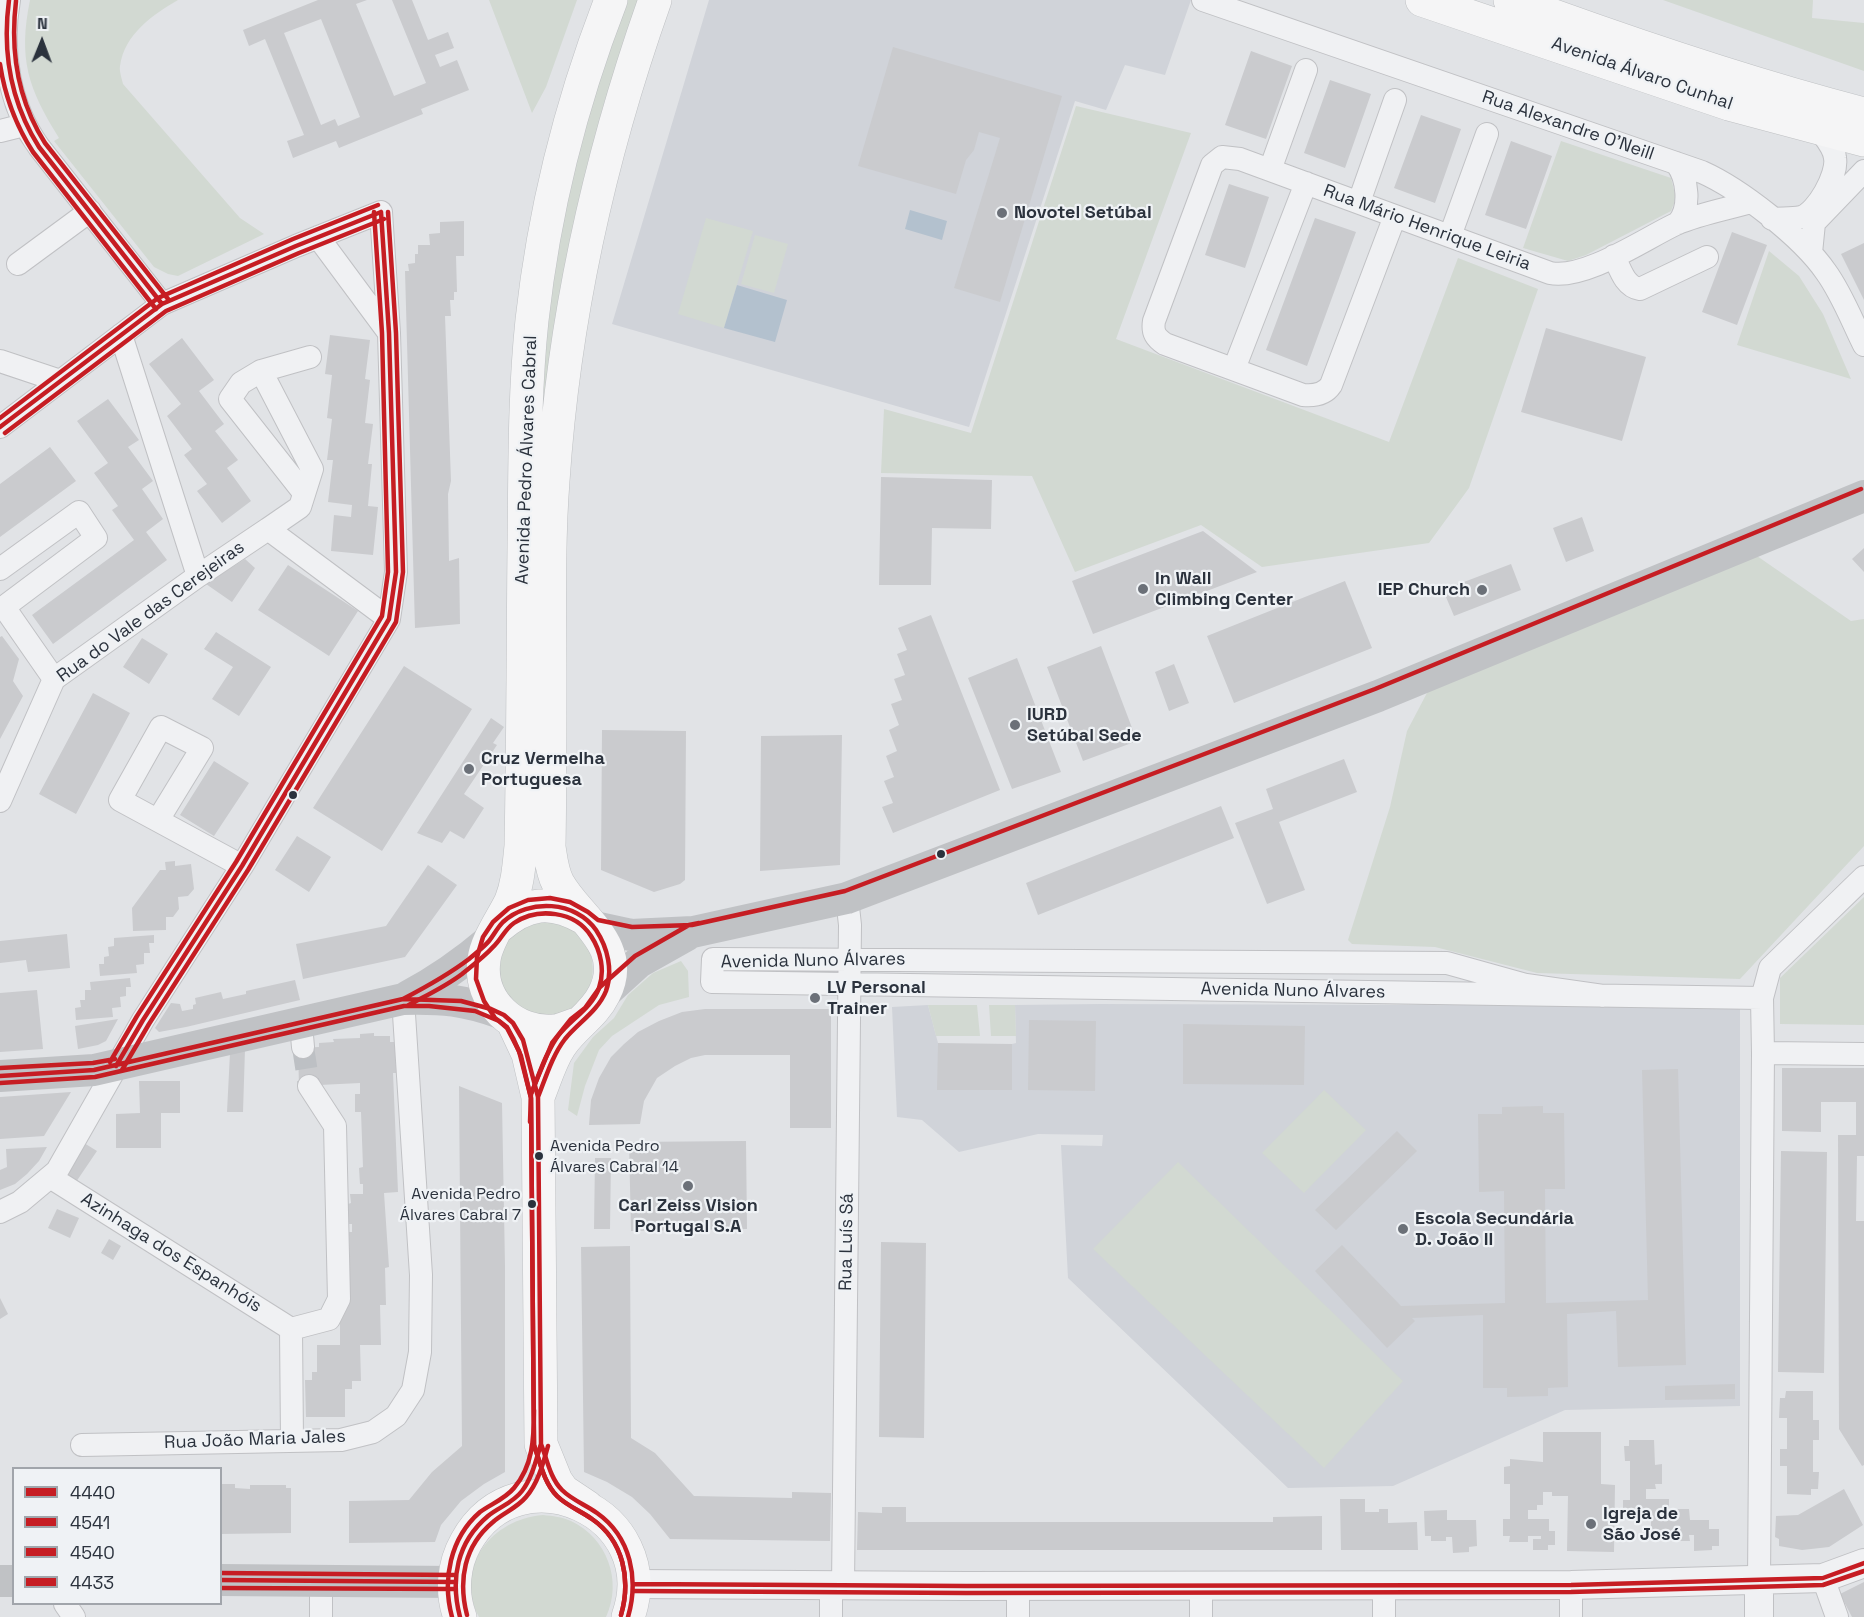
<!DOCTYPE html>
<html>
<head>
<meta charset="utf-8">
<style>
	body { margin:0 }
	#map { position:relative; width:1864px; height:1617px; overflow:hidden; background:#e1e3e6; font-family:"Space Grotesk",sans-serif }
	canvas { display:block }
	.legend { position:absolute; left:12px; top:1467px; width:210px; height:138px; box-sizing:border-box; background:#eff2f5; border:2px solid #a1a5ab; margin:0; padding:8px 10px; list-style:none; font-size:18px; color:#2b323d }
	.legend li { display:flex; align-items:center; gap:12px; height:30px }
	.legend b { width:30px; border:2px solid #a1a5ab }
	.north { position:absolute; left:12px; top:12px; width:60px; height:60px; -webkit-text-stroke:4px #eff2f5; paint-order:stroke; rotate:1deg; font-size:16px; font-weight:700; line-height:24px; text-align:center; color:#2b323d }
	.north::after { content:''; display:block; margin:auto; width:21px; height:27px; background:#2b323d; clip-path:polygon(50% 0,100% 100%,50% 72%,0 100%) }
</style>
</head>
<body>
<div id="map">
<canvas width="1864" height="1617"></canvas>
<ul class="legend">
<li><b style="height:8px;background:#c61d23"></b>4440</li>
<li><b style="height:8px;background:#c61d23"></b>4541</li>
<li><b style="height:8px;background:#c61d23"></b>4540</li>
<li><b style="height:8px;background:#c61d23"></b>4433</li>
</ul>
<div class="north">N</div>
</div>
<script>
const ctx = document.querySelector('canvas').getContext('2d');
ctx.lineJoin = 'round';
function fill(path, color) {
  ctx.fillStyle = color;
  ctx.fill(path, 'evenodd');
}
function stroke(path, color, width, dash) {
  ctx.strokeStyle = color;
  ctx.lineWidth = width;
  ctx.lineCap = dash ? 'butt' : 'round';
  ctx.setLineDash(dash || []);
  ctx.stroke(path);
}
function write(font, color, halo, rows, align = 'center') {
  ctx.font = font + ' "Space Grotesk",sans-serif';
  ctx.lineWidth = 4.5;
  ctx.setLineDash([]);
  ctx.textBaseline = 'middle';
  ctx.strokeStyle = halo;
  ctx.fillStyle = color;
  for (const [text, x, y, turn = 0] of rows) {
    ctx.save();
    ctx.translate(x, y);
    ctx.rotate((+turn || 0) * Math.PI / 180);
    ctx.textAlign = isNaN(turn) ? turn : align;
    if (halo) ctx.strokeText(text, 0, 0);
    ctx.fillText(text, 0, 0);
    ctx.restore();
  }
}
fill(new Path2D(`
	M709,0H1191L1165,75L1125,65L1106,110L1075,101L969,427L612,324Z
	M1100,1004L1740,1006V1406L1565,1410L1393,1486L1288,1488L1068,1278L1061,1145L1102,1146L1103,1135L1038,1134L959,1152L922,1120L897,1117L892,1007L928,1005L938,1043V1090H1011L1012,1044L1016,1043L1015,1005Z`), '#d0d3d9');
fill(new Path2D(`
	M30,0H178C154,14 124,34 120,66C119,71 122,79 123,84L240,218L264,234L178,276L168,274L154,267L54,141L59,138C28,88 18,59 30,0Z
	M489,0H577L546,87L532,113Z
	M625,0H643L544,500L538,402L559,218L594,83Z
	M1663,0H1813L1812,18L1864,23V71Z
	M1076,106L1191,133L1116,339L1389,442L1458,258L1538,289L1469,488L1429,543L1262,567L1201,525L1075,572L1032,476L881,473L884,409L971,433Z
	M1561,141L1671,178L1676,198L1671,211L1586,255L1568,261L1523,248Z
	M706,218L753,231L724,328L678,314Z
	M755,235L788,244L774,293L741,284Z
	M1769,251L1799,276L1823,314L1851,379L1737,345Z
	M1757,556L1851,621L1864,619V846L1740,979L1537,973L1435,947L1352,944L1348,940L1390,807L1407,731L1428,691Z
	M1864,897V1025L1780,1024V978Z
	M536,920C546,922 563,922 572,927C604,951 599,1004 558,1014C554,1014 549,1017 545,1017C535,1017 520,1007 511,1003L496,971L506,938Z
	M681,961L688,971L689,997L659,1005L612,1036L599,1050L585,1086L577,1116L568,1110L574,1063L593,1037L614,1018L628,995L653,973Z
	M928,1005H977L980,1036H936Z
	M989,1005H1015L1016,1036H991Z
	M1324,1090L1366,1130L1304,1193L1262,1153Z
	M1178,1162L1403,1381L1324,1468L1093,1249Z
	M543,1515C553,1516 562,1517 571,1521C607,1538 623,1581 606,1617H479C453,1567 492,1519 543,1515Z`), '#d2d9d2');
fill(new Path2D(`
	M910,210L947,221L942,240L905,229Z
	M737,285L787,300L775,342L724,328Z`), '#b3c1ce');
fill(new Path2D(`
	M318,0H367L356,4L394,96L426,83L392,0H412L428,40L448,32L454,48L435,55L440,67L457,60L469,90L421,109L423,114L339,148L336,141L293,158L287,141L304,135L265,39L249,46L243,30ZM321,19L360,117L338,126L335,119L321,125L284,33Z
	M893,47L1062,96L1000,302L954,288L1000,138L979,132L974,150L966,160L956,194L858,166Z
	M1251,51L1292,66L1266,139L1225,125Z
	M1330,80L1371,94L1345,168L1304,153Z
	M1421,115L1461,129L1435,203L1394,188Z
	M1511,141L1552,156L1526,229L1485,215Z
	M1229,184L1269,197L1245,268L1205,255Z
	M1315,218L1356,232L1307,366L1266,350Z
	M464,221V256H456L457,292H454V300H450L451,316H445L451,481L448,494L449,561L459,558L460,624L415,628L405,271H409L408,264L415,263V254H418V245H430L429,234L440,233V222Z
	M1732,232L1767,245L1737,325L1702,312Z
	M1864,243V300L1841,254Z
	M1546,328L1646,357L1622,441L1521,412Z
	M330,335L370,340L365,379L370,380L365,423L373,424L368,464H372L368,506L378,507L373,555L331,551L334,515L351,517L352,505L328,502L333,460H327L332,419L327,418L332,375L325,374Z
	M182,338L214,380L199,391L224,424L215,431L238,460L227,468L251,501L222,523L197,491L207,484L184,455L192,449L167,416L181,404L149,364Z
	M108,399L139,440L128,447L153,481L142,489L163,519L146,532L167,560L53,644L32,615L134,540L112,510L118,506L94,473L108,463L77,421Z
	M50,447L76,481L0,537V484Z
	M881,477L992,480L991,529L932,528L931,585H879Z
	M1582,517L1594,551L1566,562L1553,528Z
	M1203,531L1257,572L1093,634L1072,581Z
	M1864,548V572L1852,559Z
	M245,559L255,568L232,602L206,584Z
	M1511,564L1521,590L1454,616L1443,590Z
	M288,565L358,611L329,656L258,610Z
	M1345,581L1372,648L1234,703L1207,636Z
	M931,615L1000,790L893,833L882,807L893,803L884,781L894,777L886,756L897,751L889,730L899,725L891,704L902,700L894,679L905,675L897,654L907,650L898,628Z
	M216,632L271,667L239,716L212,699L233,667L204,649Z
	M2,636L19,659L13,681L23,696L0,739V637Z
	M142,638L168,654L149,684L123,667Z
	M1101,646L1137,741L1083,761L1047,667Z
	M1017,658L1061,772L1012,789L968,678Z
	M1174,664L1189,703L1169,711L1155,672Z
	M404,666L472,709L382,851L313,808Z
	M93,693L130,713L76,814L39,794Z
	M491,718L504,727L493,743L497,745L464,794L484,808L464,839L450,831L442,843L417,833Z
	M602,730L686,731L685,880L680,884L654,892L601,870Z
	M842,735L840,865L760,871L761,736Z
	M1344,759L1357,792L1279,822L1305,890L1267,904L1235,823L1273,809L1266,789Z
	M214,761L249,783L214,836L180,815Z
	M1221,806L1234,838L1038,915L1026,883Z
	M297,836L331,857L309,892L275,870Z
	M175,861V866L191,864L194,889L188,896L178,897L179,909L173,917H166V930L133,931L132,908L160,870H166L165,862Z
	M428,865L457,885L405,957L303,979L296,944L386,926Z
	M67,934L70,968L28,972L26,960L0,963V941Z
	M154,935V943H149L150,953H144V964L136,965L137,973L100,976L99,964H104V957L109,956L108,947L114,946V938Z
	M130,978L131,987H126V996L120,997L121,1007L112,1008L113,1017L76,1020L75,1008L81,1007L80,1000H85V990H91L90,982Z
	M295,980L300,1000L186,1027L159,1032L155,1028L171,1003L180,1004L182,1011L193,1009V1005L196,1004L195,998L221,992L223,999L246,994V991Z
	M37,990L43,1049L0,1052V993Z
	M705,1009H831V1128H790V1055H705L691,1058L675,1066L657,1078L644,1101L640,1124L589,1125L591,1100L599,1078L611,1057L624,1044L638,1032L659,1021L682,1012Z
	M118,1019L106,1041L98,1045L78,1049L75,1026Z
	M1029,1020L1096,1021L1095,1091L1028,1090Z
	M1183,1024L1305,1026L1304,1085L1183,1084Z
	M374,1033V1036H390V1042H395L396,1073H393L398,1192L384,1193L389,1267L385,1268L386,1305H380L381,1345H360L361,1381H352V1389H345V1417H306L305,1380H312V1372H317V1345H340V1305L347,1268H350L349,1232H352V1224H349L348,1204L351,1203L350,1194H363V1184H360L359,1168L363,1167L361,1112H355V1094H360V1083L299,1086L298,1048L319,1047V1043L334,1042L333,1039L360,1038V1034Z
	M938,1043L1012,1044V1090H937Z
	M245,1049L243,1112H227L230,1053Z
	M1782,1068H1864V1156H1857L1856,1221H1864V1465L1862,1466L1839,1429L1838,1135H1856V1102H1821V1132L1782,1131Z
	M1678,1069L1686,1365L1618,1367L1616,1311L1567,1314L1568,1387L1548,1388V1396L1507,1397V1388H1483V1315L1412,1318L1415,1321L1387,1348L1315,1271L1342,1245L1401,1306L1505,1303L1504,1191L1479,1192L1478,1114H1502V1107L1543,1106V1113H1564L1565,1189H1545L1546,1303L1648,1300L1642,1070Z
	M139,1081H180V1113H161V1148H116V1114L140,1113Z
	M459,1086L502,1103L505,1266V1472L484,1484L461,1501L441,1525L435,1542L349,1543V1501L409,1500L432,1472L462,1446Z
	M71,1092L44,1136L0,1139V1097Z
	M1397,1131L1417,1151L1336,1230L1315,1210Z
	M746,1141L747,1229L631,1231L629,1142Z
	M84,1143L97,1151L76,1182L64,1174Z
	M47,1147L39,1161L27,1174L15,1184L0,1190V1170L7,1167L6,1149Z
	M1781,1151L1827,1152L1824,1373L1778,1372Z
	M595,1158H611L610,1229H594Z
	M57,1209L79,1218L70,1238L48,1228Z
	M109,1239L121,1246L113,1260L101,1253Z
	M881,1242L926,1243L924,1438L879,1437Z
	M630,1246L631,1438L655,1453L694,1496L792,1498V1492L831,1493L830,1541L670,1539L650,1514L632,1497L607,1482L584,1472L581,1247Z
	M0,1298L8,1314L0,1319Z
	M1735,1384V1399L1665,1400V1386Z
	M1786,1391H1813V1420H1819V1440H1813V1472H1819L1818,1489H1811V1495L1787,1494V1466H1780V1449H1787V1418H1779L1780,1398H1785Z
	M1543,1432H1601V1484L1615,1485L1614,1552L1567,1551L1568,1496H1552V1492H1543V1505H1537V1510H1528V1519H1549V1531H1555V1545H1548V1550H1533V1539H1541V1536H1528V1542H1509L1510,1536H1503V1519H1510V1484H1504V1467L1510,1466V1459L1543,1462Z
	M1629,1440H1654L1655,1465L1662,1464V1484H1655L1656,1489H1646V1499H1669V1509H1689L1690,1520H1709V1529H1719V1546H1712V1550L1694,1551V1535H1689L1690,1541H1673L1672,1535H1665V1530H1651V1515H1648V1520L1631,1521L1630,1512H1623V1500H1630V1461H1625L1624,1446H1629Z
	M220,1484H235V1488L250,1489V1485H286V1488H291V1533L220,1534Z
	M1844,1489L1863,1525L1829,1547L1802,1550L1779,1546V1539L1775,1537L1776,1516L1798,1515Z
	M1340,1499H1365V1512H1379V1509H1388V1523L1417,1522L1418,1550H1341Z
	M882,1507H906V1522H1273V1517L1322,1516V1550H857L858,1512L882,1513Z
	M1447,1510V1520H1476L1477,1546L1469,1547V1552L1453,1553L1452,1537H1446V1541H1431V1536H1425L1424,1511Z
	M1864,1582V1617H1852L1840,1594Z`), '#cacbce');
stroke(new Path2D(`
	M303,1047L309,1086`), '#bdc0c4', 22, [22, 11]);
const minor = new Path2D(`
	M9,0C0,50 9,106 39,147L162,304
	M1203,0L1702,172C1740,189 1802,237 1826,272C1842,294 1852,321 1864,345
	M0,131L24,125
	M1676,163C1688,178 1691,208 1678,223
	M1270,170L1306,70
	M1359,202L1395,100
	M1395,216L1331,385C1325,394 1314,396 1303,395L1165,344C1156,338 1152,333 1154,321L1212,165L1222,157L1240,159L1550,273C1585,280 1644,239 1676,224C1699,214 1727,209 1751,202
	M1772,219C1781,218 1792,219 1801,217C1817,213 1838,174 1835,158C1834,147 1825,138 1819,129
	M1450,236L1487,134
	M318,237L389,333
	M1811,253L1814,223L1864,171
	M1614,256C1620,269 1625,287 1640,289L1707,257
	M18,264L90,211
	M121,335L198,576
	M0,361L60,381
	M1234,369L1306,183
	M261,371L312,469L300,507L268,529
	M0,427L162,304L296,246L381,212L389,333L396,572L389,619L242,866L143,1020L57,1171L20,1202L0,1212
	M304,493L230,399L241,383L261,371L310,357
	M0,569L79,512L96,538L4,607L54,679
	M0,801L54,679L198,576L268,529L389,619
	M158,820L202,748L161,727L120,800L242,866
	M1603,996L1526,985L1447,963L713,959L712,982L1762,998
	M301,1024L303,1047
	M1763,1053L1864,1054
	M50,1177L291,1329L329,1319L339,1299L335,1126L309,1086
	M291,1329L292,1441
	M82,1445L341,1440L373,1432L396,1416L413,1390L420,1352L421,1275L403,999
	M1823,1578L1837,1617
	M321,1581V1617
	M1759,1581L1763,1053L1762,998L1770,968L1864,877
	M831,1585V1617
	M1384,1585V1617
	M843,1586L850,925L847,898
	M1201,1586V1617
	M65,1604L74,1617
	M1018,1617V1586
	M1571,1617V1585`);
const tertiary = new Path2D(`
	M1759,1581V1617
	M634,1584L966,1586L1571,1585L1823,1578L1864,1563`);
const primary = new Path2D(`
	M1422,0L1729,104L1864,140
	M1510,0C1627,43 1744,83 1864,114
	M498,927C527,902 551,899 584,918
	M513,1022L528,1054L538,1097L541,1444L556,1481L563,1491L587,1507
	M577,1024C570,1026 562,1030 555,1031C514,1035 478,1001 484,960C486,941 503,918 511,901C518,883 519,865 521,846C523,746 523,647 524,547C525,471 524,396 532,320C544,211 571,103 611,0
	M538,1097C545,1080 550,1061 560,1046C573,1026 594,1015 604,994C629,946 577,918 558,883C552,872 551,859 549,847C550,791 550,735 550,680C550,613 548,547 553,481C564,316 600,155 655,0
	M460,1617C451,1593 453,1565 466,1542C519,1447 665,1513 628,1617`);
stroke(minor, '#c0c1c4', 24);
stroke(tertiary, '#c0c1c4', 30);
stroke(primary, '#bec0c3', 34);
stroke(minor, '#f0f1f3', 22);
stroke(tertiary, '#f0f1f3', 28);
stroke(new Path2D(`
	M594,927L631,935L693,932L847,898L1378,696L1864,496
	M605,993L639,962L687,935
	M407,997C439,980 462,964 490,940
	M0,1076L94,1070L403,999C444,998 463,1000 501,1013
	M220,1580L454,1582
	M0,1581H14`), '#c0c2c5', 32);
stroke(primary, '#f5f5f6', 33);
stroke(new Path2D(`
	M9,0C2,53 10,101 39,147L162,304
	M0,427L162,304L296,246L381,212
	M403,999C426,987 448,975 469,959C476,953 484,947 489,941C494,935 497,928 503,922C529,898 576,901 596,930C608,948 613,971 606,991C598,1011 578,1023 565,1039C552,1056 546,1077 538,1097
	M116,1066L143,1020L242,866L389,619L396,572L389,333L381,212
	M0,1076L94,1070L403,999L461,1001L491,1009L504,1015L513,1023L523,1040L538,1097L541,1444C547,1459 550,1478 562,1490C572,1500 586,1505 597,1513C631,1537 639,1579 628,1617
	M220,1580L454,1582
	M634,1584L966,1586L1571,1585L1823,1578L1864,1563
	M460,1617C450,1579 457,1542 488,1516C499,1507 513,1503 522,1491C532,1478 536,1460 541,1444`), '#c61d23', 4.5);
stroke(new Path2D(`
	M0,64C5,97 15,124 33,152L156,309
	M5,433L166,311L299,253L384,219
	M407,1006C425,996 445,987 462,974C473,965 484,957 493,947C501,940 504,930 514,923C538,907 575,911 591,936C601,951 605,971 599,988C592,1008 570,1020 558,1036C545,1054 539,1075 531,1094
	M122,1070L149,1024L248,870L396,622L403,572L396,333L388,212
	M0,1083L95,1077L404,1006H429L475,1011L499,1021L507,1028L519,1051L531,1098L534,1445C540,1462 544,1483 557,1496C567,1506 581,1511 592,1519C624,1541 631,1580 621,1615
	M220,1588L454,1589
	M634,1591L966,1593L1571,1592L1823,1585L1864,1571
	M467,1615C458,1580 464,1546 493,1522C503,1513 517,1508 526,1497C538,1483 543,1464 548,1446`), '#c61d23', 4.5);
stroke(new Path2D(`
	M530,1122L531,1094L552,1043L571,1019L585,1008L600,987L635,956L689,925L699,923
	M220,1573L454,1575
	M621,1615C631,1580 624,1541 592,1519C581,1511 567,1506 557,1496C544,1483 540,1462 534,1445L531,1098L521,1056L513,1038L507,1027L495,1018L484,1001L476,979L477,957L483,937L493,922L509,908L528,900L550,898L570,902L588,912L598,920L632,927L692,925L845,891L1375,689L1861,489
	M452,1617C442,1580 450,1538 480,1512C491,1504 505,1499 514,1488C533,1466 534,1438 534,1410`), '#c61d23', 4.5);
stroke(new Path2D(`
	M16,1C10,52 17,99 45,143L168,299
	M0,418L158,298L293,239L378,205
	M110,1062L137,1016L236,862L382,616L388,572L382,333L374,212
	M0,1068L93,1063L115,1059`), '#c61d23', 4.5);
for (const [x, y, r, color] of [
	[1002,213,6,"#6b7078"],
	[1143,589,6,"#6b7078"],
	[1482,590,6,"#6b7078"],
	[1015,725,6,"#6b7078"],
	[469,769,6,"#6b7078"],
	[293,795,5,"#2b323d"],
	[941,854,5,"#2b323d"],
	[815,998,6,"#6b7078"],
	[539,1156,5,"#2b323d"],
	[688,1186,6,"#6b7078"],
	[532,1204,5,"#2b323d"],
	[1403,1229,6,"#6b7078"],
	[1591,1524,6,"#6b7078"]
]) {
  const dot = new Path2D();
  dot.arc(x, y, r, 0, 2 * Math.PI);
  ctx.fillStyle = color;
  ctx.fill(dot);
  stroke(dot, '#eff2f5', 2);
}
write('16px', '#2b323d', '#eff2f5', [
	["Avenida Pedro",550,1147],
	["Álvares Cabral 14",550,1168],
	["Avenida Pedro",521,1195,"right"],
	["Álvares Cabral 7",521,1216,"right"]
], 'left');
write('18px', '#2b323d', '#eff2f5', [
	["Avenida Álvaro Cunhal",1642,74,19],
	["Rua Alexandre O'Neill",1568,126,19],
	["Rua Mário Henrique Leiria",1427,228,20],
	["Avenida Pedro Álvares Cabral",527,460,-88],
	["Rua do Vale das Cerejeiras",151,612,-36],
	["Avenida Nuno Álvares",813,961,-1],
	["Avenida Nuno Álvares",1293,991,1],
	["Rua Luís Sá",847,1242,-89],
	["Azinhaga dos Espanhóis",171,1253,32],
	["Rua João Maria Jales",255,1440,-2]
]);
write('bold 18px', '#2b323d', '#eff2f5', [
	["Novotel Setúbal",1014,213],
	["In Wall",1155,579],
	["Climbing Center",1155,600],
	["IEP Church",1470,590,"right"],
	["IURD",1027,715],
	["Setúbal Sede",1027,736],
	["Cruz Vermelha",481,759],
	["Portuguesa",481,780],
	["LV Personal",827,988],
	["Trainer",827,1009],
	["Carl Zeiss Vision",688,1206,"center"],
	["Portugal S.A",688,1227,"center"],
	["Escola Secundária",1415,1219],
	["D. João II",1415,1240],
	["Igreja de",1603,1514],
	["São José",1603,1535]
], 'left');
</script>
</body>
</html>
